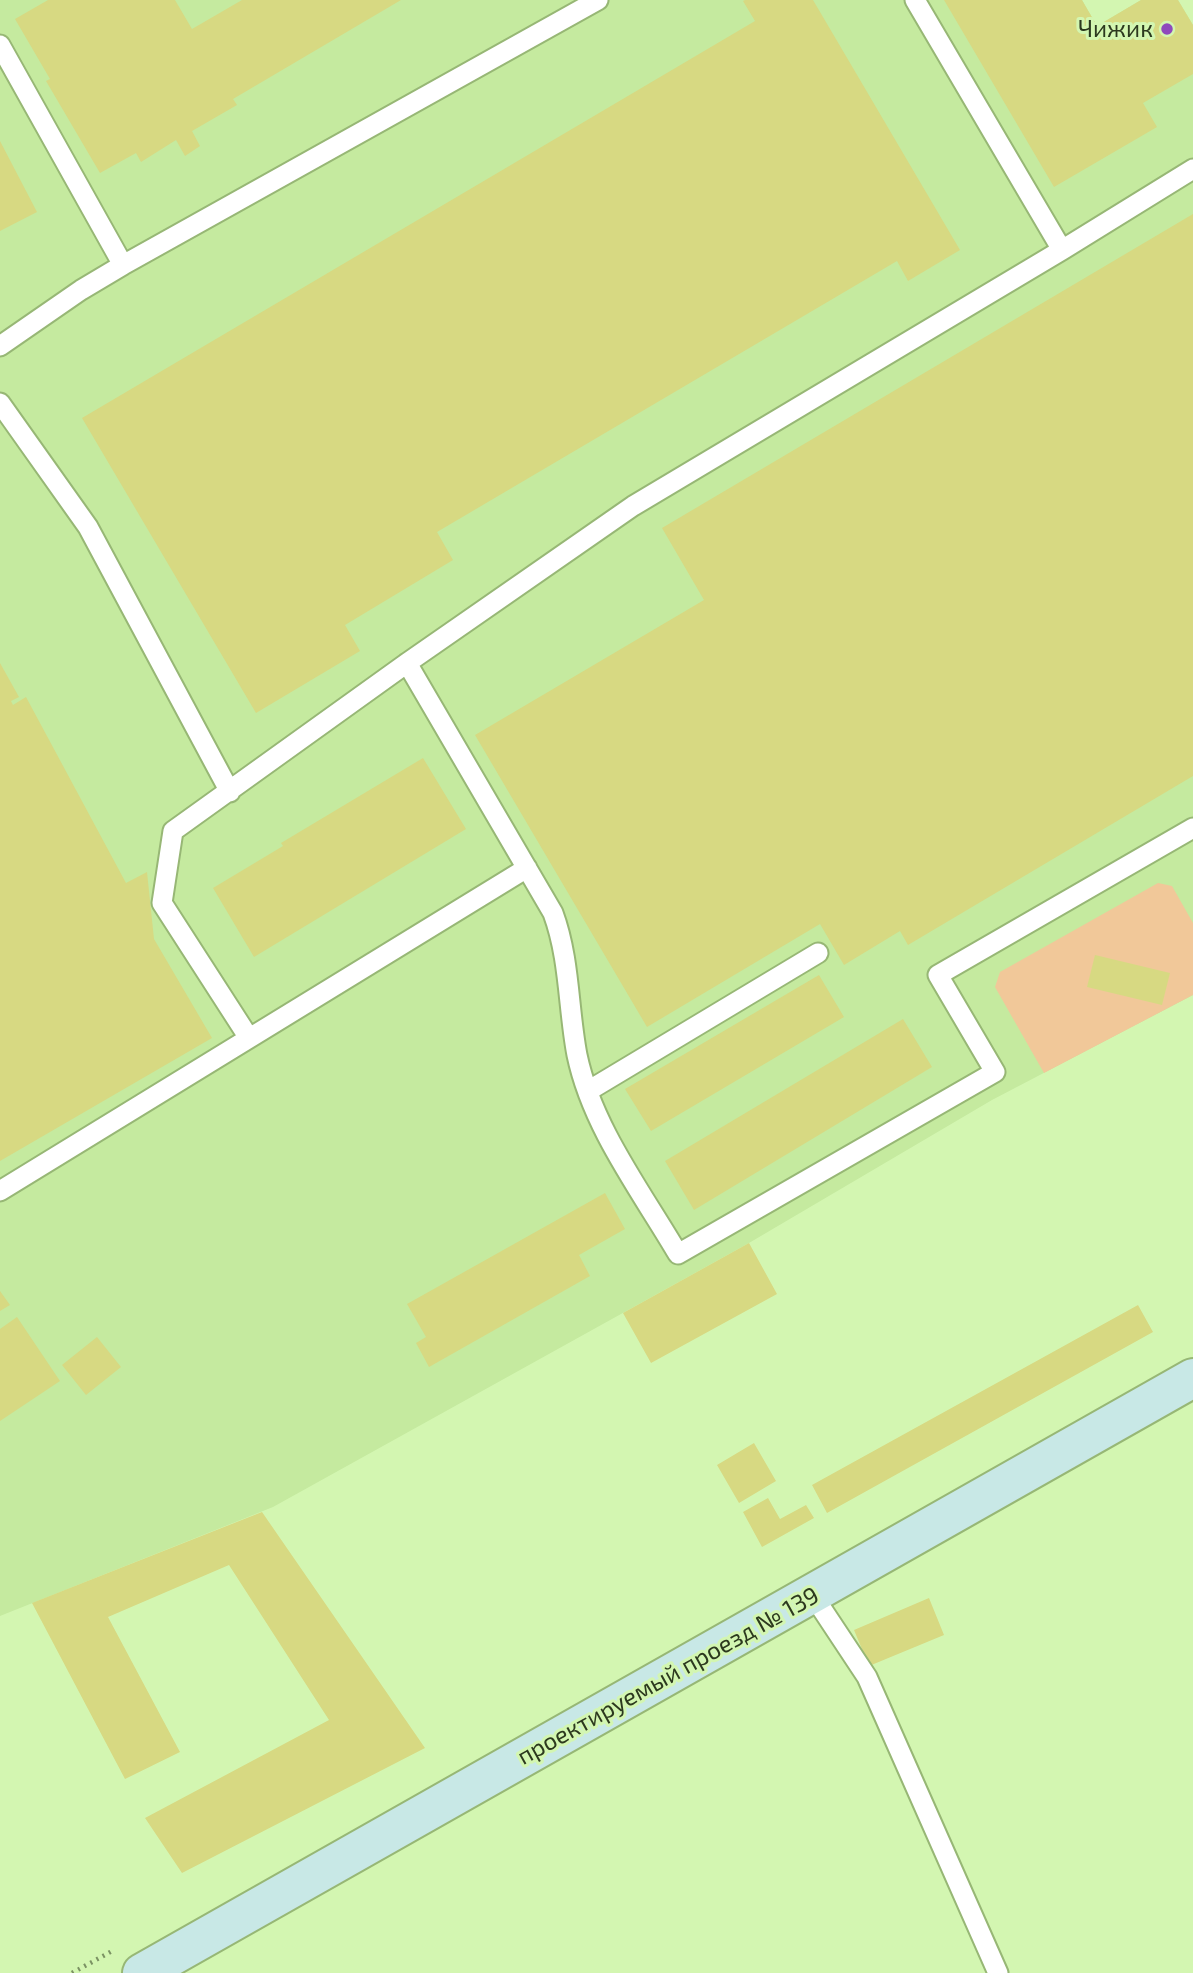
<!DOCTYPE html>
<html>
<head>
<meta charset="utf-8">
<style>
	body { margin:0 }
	canvas { display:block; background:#d3f6b1 }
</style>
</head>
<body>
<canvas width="1193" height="1973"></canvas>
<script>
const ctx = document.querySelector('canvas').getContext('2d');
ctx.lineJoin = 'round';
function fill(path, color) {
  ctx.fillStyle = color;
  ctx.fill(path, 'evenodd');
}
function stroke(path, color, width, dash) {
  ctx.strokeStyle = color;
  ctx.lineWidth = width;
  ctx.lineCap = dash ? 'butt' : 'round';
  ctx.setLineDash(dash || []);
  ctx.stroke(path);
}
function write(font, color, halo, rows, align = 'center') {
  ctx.font = font + ' "Exo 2",sans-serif';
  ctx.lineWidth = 6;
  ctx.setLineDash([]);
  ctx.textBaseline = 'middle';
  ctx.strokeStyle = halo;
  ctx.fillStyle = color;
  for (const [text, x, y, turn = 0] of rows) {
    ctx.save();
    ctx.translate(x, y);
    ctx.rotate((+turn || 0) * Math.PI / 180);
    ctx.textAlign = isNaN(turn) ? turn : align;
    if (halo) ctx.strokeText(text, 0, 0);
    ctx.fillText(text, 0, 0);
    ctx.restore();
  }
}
fill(new Path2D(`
	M0,0H1082L1097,26L1141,0H1178L1193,25V995L992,1100L749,1243L273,1507L0,1616Z`), '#c5ea9f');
fill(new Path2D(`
	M1158,883L1172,886L1193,923V995L1044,1073L995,987L1000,972Z`), '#f1c899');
fill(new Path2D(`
	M48,0H175L192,29L242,0H401L233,99L237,105L192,131L200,146L185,156L176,140L141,162L136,153L100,173L46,81L50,79L15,19Z
	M745,0H813L960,250L908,281L897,261L437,532L453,560L345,625L360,651L256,713L82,418L755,21L743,1Z
	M944,0H1082L1097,26L1141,0H1178L1193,25V74L1143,103L1157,127L1054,187Z
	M0,141L37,212L0,231Z
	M1193,214V776L908,945L900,931L844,965L820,924L647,1027L475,735L704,600L662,528Z
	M0,663L19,697L11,701L13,705L26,697L126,883L147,872L154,939L212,1038L0,1161Z
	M423,758L466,829L254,957L213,888L283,846L281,843Z
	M1095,955L1170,973L1162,1005L1087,987Z
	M819,975L844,1017L651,1131L625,1089Z
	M903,1019L932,1067L694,1210L665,1161Z
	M605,1193L625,1229L579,1255L590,1276L429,1367L416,1343L426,1337L407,1304Z
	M749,1243L777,1294L651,1363L623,1313Z
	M0,1291L10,1305L0,1311Z
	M1138,1305L1153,1332L827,1513L812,1485Z
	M17,1317L60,1381L0,1421V1329Z
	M97,1337L121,1367L86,1395L62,1365Z
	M754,1443L776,1481L739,1503L717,1465Z
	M768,1498L780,1519L806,1505L814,1518L762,1547L743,1512Z
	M262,1512L425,1748L182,1873L145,1818L329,1720L229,1565L108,1617L180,1752L125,1779L32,1603Z
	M929,1598L944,1635L869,1666L854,1630Z`), '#d7d982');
const lane = new Path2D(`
	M915,0L1062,250
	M0,45L123,265
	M0,346L81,290L123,265L598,0
	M0,403L88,527L230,792
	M407,663L553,913C570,959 568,1008 577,1055C592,1127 641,1191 678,1254L995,1072L938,975L1193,828
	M249,1038L162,903L173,831L407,663L633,506L1062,250L1193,169
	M588,1091L818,953
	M0,1191L527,868
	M812,1594L867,1677L998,1973`);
const secondary = new Path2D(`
	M142,1973L1193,1378`);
stroke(lane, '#97b775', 23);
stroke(secondary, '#97b775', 42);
stroke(new Path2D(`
	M72,1973L114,1950`), '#7b9263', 4.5, [2, 5]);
stroke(lane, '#fff', 19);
stroke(secondary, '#c8e8e6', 38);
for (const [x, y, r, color] of [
	[1167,29,7,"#8f49bc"]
]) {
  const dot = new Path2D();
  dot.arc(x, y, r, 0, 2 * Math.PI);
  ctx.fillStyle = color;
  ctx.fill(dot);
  stroke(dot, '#d3f6b1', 2.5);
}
write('24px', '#2c391e', '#d3f6b1', [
	["Чижик",1153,29]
], 'right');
write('24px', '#2c391e', '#d3f6b1', [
	["проектируемый проезд № 139",668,1676,-29]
]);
</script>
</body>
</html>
